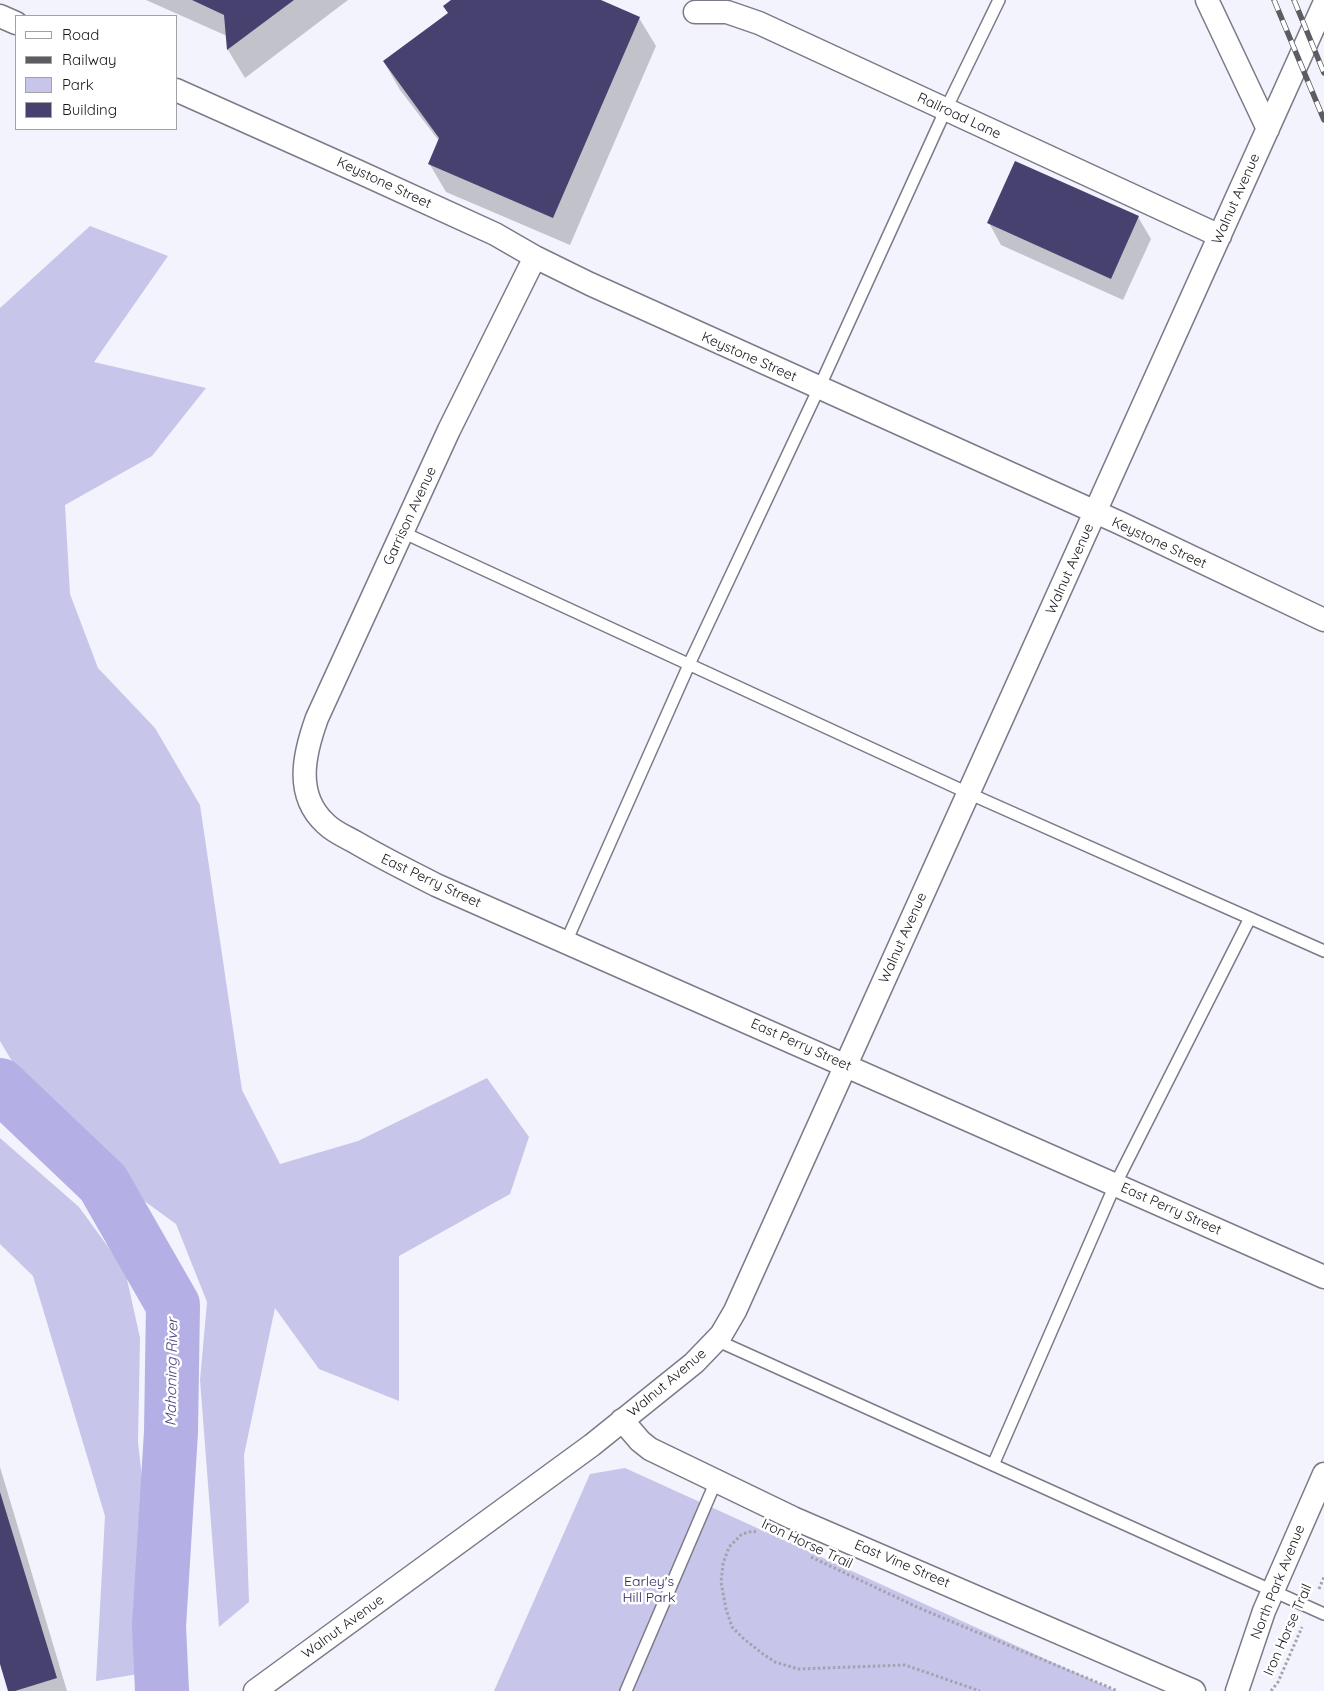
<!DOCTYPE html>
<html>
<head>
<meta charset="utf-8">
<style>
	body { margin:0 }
	#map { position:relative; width:1324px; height:1691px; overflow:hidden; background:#f3f3fd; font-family:Quicksand,sans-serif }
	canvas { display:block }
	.legend { position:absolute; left:15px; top:15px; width:162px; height:115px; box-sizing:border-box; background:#fff; border:1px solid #a2a2a4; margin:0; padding:6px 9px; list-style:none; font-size:15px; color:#17171c }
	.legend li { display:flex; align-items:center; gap:10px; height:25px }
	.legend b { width:25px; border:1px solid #a2a2a4 }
</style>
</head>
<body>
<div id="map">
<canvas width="1324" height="1691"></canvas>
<ul class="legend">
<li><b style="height:6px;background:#fff"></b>Road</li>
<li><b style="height:6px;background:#5c5c63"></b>Railway</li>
<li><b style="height:14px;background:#c7c5ea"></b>Park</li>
<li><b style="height:14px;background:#474170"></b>Building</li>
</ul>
</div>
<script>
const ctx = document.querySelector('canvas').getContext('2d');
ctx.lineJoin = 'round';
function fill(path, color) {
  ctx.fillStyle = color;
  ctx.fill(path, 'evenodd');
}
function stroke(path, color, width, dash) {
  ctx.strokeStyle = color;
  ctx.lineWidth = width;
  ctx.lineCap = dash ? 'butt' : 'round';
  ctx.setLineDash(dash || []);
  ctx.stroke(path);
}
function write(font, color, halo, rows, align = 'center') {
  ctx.font = font + ' Quicksand,sans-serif';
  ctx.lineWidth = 5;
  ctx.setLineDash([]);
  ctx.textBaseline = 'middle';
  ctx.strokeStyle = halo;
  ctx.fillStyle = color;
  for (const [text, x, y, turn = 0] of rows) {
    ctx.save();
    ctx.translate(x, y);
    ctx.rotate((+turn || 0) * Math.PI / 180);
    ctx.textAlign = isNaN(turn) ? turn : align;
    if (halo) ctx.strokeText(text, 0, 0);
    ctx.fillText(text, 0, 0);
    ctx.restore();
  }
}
fill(new Path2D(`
	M90,226L168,256L94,362L206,388L152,456L65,505L70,594L98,668L155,728L200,805L242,1090L280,1164L358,1141L487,1078L529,1137L510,1194L399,1256V1401L319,1369L275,1308L244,1455L249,1602L219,1627L200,1380L207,1302L176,1224L132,1192L76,1135L32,1095L0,1041V308Z
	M0,1138L79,1207L125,1270L140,1338L138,1442L147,1523L139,1623L138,1674L96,1681L105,1516L33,1276L0,1244Z
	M625,1468L1116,1691H494L590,1474Z`), '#c7c5ea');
fill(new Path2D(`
	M146,0H348L245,78L228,50L227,36Z
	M453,0H598L639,18L656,46L570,245L446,192L429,163L439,141L400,90L384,62L449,14Z
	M1138,217L1151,239L1123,300L1001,245L989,223Z
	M0,1467L67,1691H9L0,1660Z`), '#0003');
stroke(new Path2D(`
	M0,1085L103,1183L173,1305L171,1432L159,1626L162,1691`), '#b4afe5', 54);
fill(new Path2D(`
	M192,0H294L227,50L224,15Z
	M451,0H601L640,17L553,218L428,164L439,138L383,61L448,13L443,6Z
	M1015,161L1139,216L1111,279L987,223Z
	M0,1492L57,1678L15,1691H8L0,1664Z`), '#474170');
const lane = new Path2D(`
	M402,532L968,793L1324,951
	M566,942L692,658L819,388L946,109L999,0
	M716,1340L1324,1614
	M993,1465L1115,1185L1250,918
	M626,1691L716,1481`);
const street = new Path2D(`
	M1207,0L1268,129
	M695,12H727L759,23L1220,236
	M0,16L16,23
	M176,90L357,171L495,234L535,257L590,284L1120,523L1324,620
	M535,257L449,430L317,718C304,754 294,795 326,824C334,832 346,837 355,842C382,858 409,871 436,885L1324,1277
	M622,1420L640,1441L650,1449L793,1518L1194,1691
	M255,1691L592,1445L694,1363L721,1335L735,1311L1324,4
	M1237,1691L1264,1611L1324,1474`);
stroke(lane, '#7b7a88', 14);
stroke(street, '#7b7a88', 25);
stroke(new Path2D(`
	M756,1532L753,1531L742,1534L729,1547L723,1564L721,1582L726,1609L732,1627L744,1639L763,1654L775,1662L798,1669L905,1665L980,1691
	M811,1557L919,1608L1118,1691
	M1319,1589L1324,1577
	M1271,1691L1278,1682L1302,1627`), '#a3a3ab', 3, [2.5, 2.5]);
stroke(lane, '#fff', 11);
stroke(street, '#fff', 22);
const rail = new Path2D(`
	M1274,0L1324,120
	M1294,0L1324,73`);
stroke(rail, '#5c5c63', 5.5);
stroke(rail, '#fff', 4, [11]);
write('14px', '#17171c', '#fff', [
	["Railroad Lane",959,116,25],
	["Keystone Street",384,183,25],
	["Walnut Avenue",1236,199,-66],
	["Keystone Street",749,357,24],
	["Garrison Avenue",410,516,-65],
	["Keystone Street",1159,543,25],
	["Walnut Avenue",1070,569,-66],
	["East Perry Street",431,881,25],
	["Walnut Avenue",903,938,-66],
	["East Perry Street",801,1045,24],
	["East Perry Street",1171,1209,24],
	["Walnut Avenue",667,1383,-40],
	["Iron Horse Trail",807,1544,25],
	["East Vine Street",902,1564,23],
	["North Park Avenue",1278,1582,-68],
	["Walnut Avenue",343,1627,-36],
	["Iron Horse Trail",1288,1630,-66]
]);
write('14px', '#302362', '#fff', [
	["Earley's",649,1582],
	["Hill Park",649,1598]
]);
write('italic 15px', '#4a3f81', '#fff', [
	["Mahoning River",172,1372,-89]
]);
</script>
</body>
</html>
